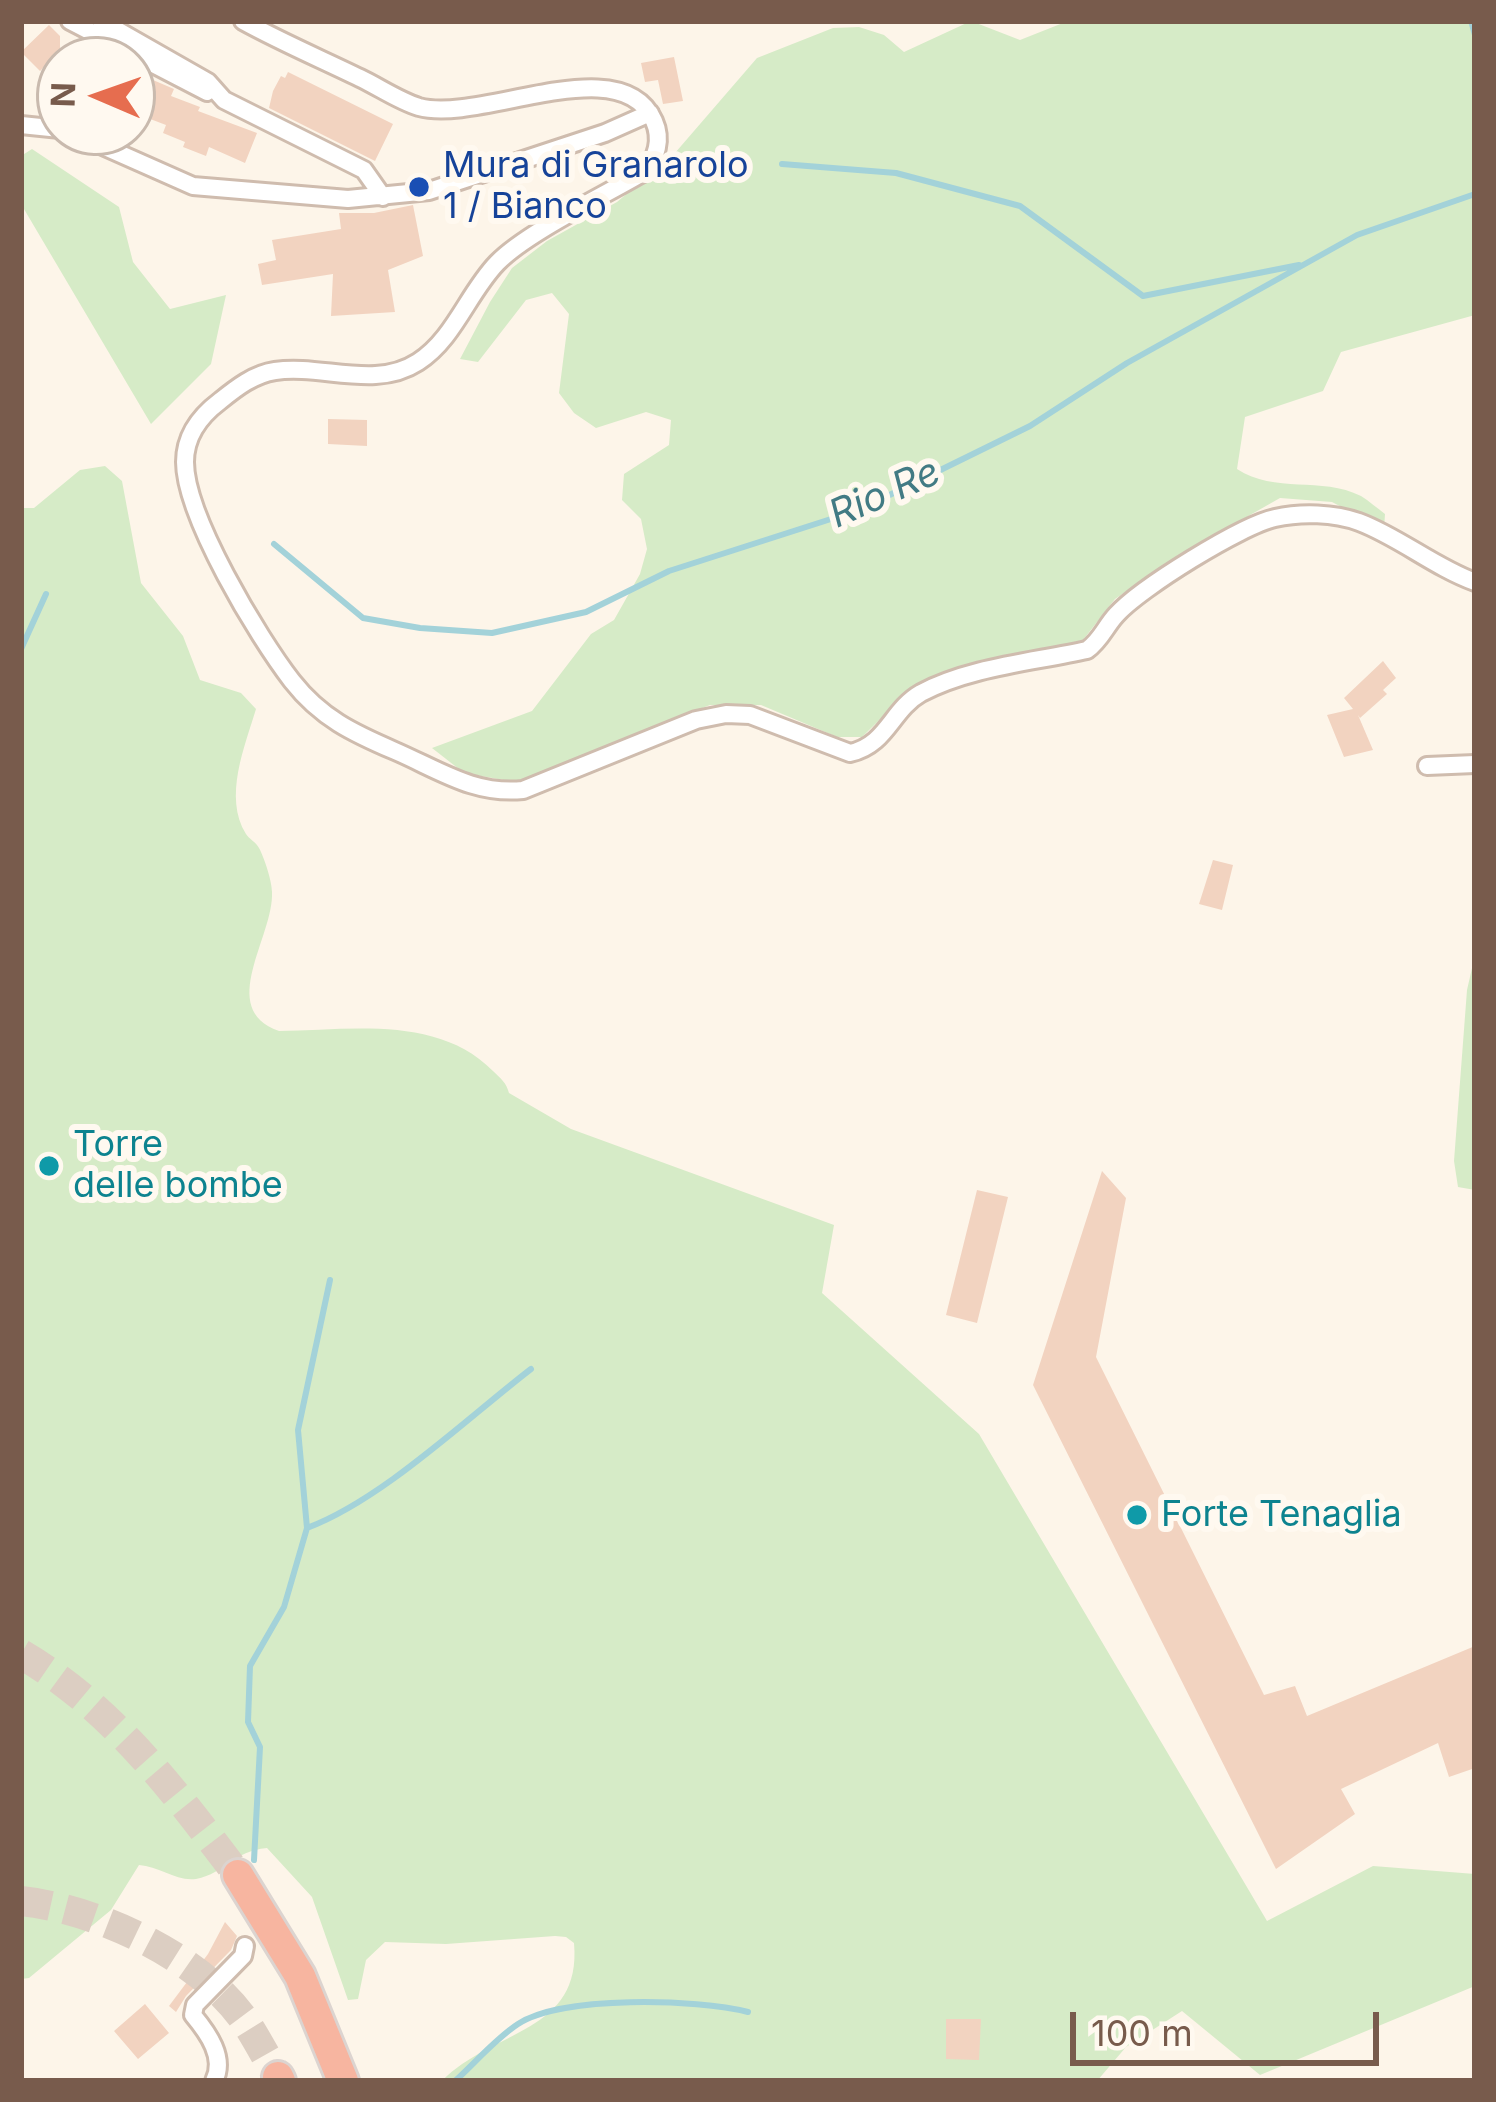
<!DOCTYPE html>
<html>
<head>
<meta charset="utf-8">
<style>
	body { margin:0 }
	#map { position:relative; width:1496px; height:2102px; overflow:hidden; background:#fdf5e9; font-family:Inter,sans-serif }
	canvas { display:block }
	.frame { position:absolute; inset:0; border:24px solid #785b4c; pointer-events:none }
	.north { position:absolute; left:36px; top:36px; width:120px; height:120px; box-sizing:border-box; background:#fff9f0; border:3px solid #c9baae; border-radius:50%; rotate:272deg; font-size:33px; font-weight:700; line-height:48px; text-align:center; color:#785b4c }
	.north::after { content:''; display:block; margin:auto; width:42px; height:54px; background:#e66d4f; clip-path:polygon(50% 0,100% 100%,50% 72%,0 100%) }
	.scale { position:absolute; left:1070px; top:2012px; width:309px; height:54px; box-sizing:border-box; border:6px solid #785b4c; border-top:0; padding-left:15px; font-size:36px; line-height:42px; white-space:nowrap; color:#785b4c; -webkit-text-stroke:9px #fff9f0; paint-order:stroke }
</style>
</head>
<body>
<div id="map">
<canvas width="1496" height="2102"></canvas>
<div class="frame"></div>
<div class="north">N</div>
<div class="scale">100 m</div>
</div>
<script>
const ctx = document.querySelector('canvas').getContext('2d');
ctx.lineJoin = 'round';
function fill(path, color) {
  ctx.fillStyle = color;
  ctx.fill(path, 'evenodd');
}
function stroke(path, color, width, dash) {
  ctx.strokeStyle = color;
  ctx.lineWidth = width;
  ctx.lineCap = dash ? 'butt' : 'round';
  ctx.setLineDash(dash || []);
  ctx.stroke(path);
}
function write(font, color, halo, rows, align = 'center') {
  ctx.font = font + ' Inter,sans-serif';
  ctx.lineWidth = 12;
  ctx.setLineDash([]);
  ctx.textBaseline = 'middle';
  ctx.strokeStyle = halo;
  ctx.fillStyle = color;
  for (const [text, x, y, turn = 0] of rows) {
    ctx.save();
    ctx.translate(x, y);
    ctx.rotate((+turn || 0) * Math.PI / 180);
    ctx.textAlign = isNaN(turn) ? turn : align;
    if (halo) ctx.strokeText(text, 0, 0);
    ctx.fillText(text, 0, 0);
    ctx.restore();
  }
}
fill(new Path2D(`
	M971,21L1020,40L1068,21H1475V315L1341,352L1323,391L1245,417L1237,469C1275,494 1321,476 1361,496C1369,501 1377,508 1385,514L1384,529L1332,502L1280,498L1178,556L1115,599L1083,640L937,676L908,692L862,737H837L761,705H710L515,782L464,773L432,748L532,711L591,634L614,620L640,574L647,549L641,519L622,500L624,474L669,445L671,420L646,412L596,428L574,413L559,393L569,314L552,293L526,300L478,362L460,359L490,302L512,268L547,241L617,202L675,153L757,58L833,28L859,27L884,35L904,52Z
	M32,149L119,207L133,262L170,309L226,295L211,364L151,424L21,204V156Z
	M105,466L122,481L141,583L183,636L200,680L241,693L256,709C245,746 223,797 246,834C249,839 256,842 259,848C264,857 272,881 272,892C274,937 216,1009 279,1031C351,1030 438,1015 493,1071C501,1079 506,1082 509,1093L571,1129L834,1225L822,1293L979,1434L1267,1921L1373,1866L1475,1874V1986L1260,2075L1182,2011L1126,2047L1097,2081H442C493,2029 582,2033 574,1943L566,1937L555,1936L446,1944L385,1942L366,1960L358,1999L348,2000L312,1897L267,1848C233,1851 226,1873 196,1879C177,1882 159,1866 139,1865L111,1910L29,1978L21,1979V508H34L80,470Z
	M1475,955V1190L1458,1187L1454,1161L1467,990Z`), '#d6ebc7');
stroke(new Path2D(`
	M1471,21L1475,35
	M782,164L896,173L1020,206L1143,296L1299,265
	M274,544L363,618L420,628L492,633L586,612L669,571L859,510L1030,426L1127,363L1357,235L1475,194
	M21,649L46,594
	M307,1528L298,1430L330,1280
	M254,1860L260,1747L248,1722L250,1666L284,1607L307,1528C382,1500 466,1419 531,1369
	M455,2081C475,2063 495,2039 518,2024C562,1995 697,1999 748,2012`), '#a3d2d9', 6);
fill(new Path2D(`
	M49,25L60,36V74L49,62L40,71L21,52Z
	M674,57L683,101L663,104L658,80L645,82L641,63Z
	M132,71L174,89L171,96L200,107L198,111L257,133L245,163L209,147L206,156L183,147L185,142L163,133L166,125L137,114L139,109L132,106Z
	M288,72L393,124L375,161L269,108L273,91L281,76L285,78Z
	M413,205L423,256L388,270L395,312L331,316L333,274L262,285L258,264L276,260L272,240L341,229L339,213H374Z
	M328,419L367,420V446L328,444Z
	M1383,661L1396,678L1383,690L1387,694L1360,718L1358,715L1373,750L1344,757L1327,715L1353,709L1344,698Z
	M1213,860L1233,865L1222,910L1199,904Z
	M1102,1171L1126,1198L1096,1357L1264,1695L1295,1686L1307,1716L1475,1646V1768L1449,1777L1438,1743L1341,1789L1355,1814L1276,1869L1033,1385Z
	M977,1190L1008,1197L977,1323L946,1315Z
	M225,1922L237,1936L231,1950L186,1996L176,2012L169,2006L208,1954Z
	M145,2004L169,2033L138,2059L114,2031Z
	M946,2019H981L979,2060L946,2059Z`), '#f2d3c0');
stroke(new Path2D(`
	M21,1654C113,1708 174,1791 238,1875
	M21,1901C97,1909 201,1957 245,2021C257,2039 267,2059 278,2077`), '#dccec2', 30, [30, 15]);
const minor = new Path2D(`
	M70,21L207,92
	M101,21L208,82L224,100L364,170L383,197
	M243,21C281,42 321,59 360,78C379,87 399,101 419,107C481,124 621,47 654,121C662,139 657,158 644,172C605,195 526,233 497,263C468,293 454,339 418,362C375,390 322,364 275,371C254,374 236,388 220,401C200,416 185,436 185,462C185,516 258,637 292,681C321,718 353,733 395,751C439,770 474,795 523,790L696,720L726,714L750,715L850,753C887,745 891,710 921,693C970,667 1033,662 1087,650C1101,640 1105,627 1116,615C1140,588 1242,525 1275,518C1301,512 1334,513 1359,522C1399,537 1434,567 1475,582
	M21,125L60,129
	M71,132L193,186L348,199L429,191L605,133L650,113
	M1427,766L1475,764
	M214,2081C226,2058 208,2033 193,2015L195,2005L243,1956L245,1946`);
const motorway = new Path2D(`
	M238,1875L300,1976L343,2081
	M278,2077L280,2081`);
stroke(minor, '#cfbcae', 22);
stroke(motorway, '#dcd4d0', 36);
stroke(minor, '#fff', 16);
stroke(motorway, '#f7b5a0', 30);
for (const [x, y, r, color] of [
	[419,187,12,"#1a4fb4"],
	[49,1166,12,"#0f9aa8"],
	[1137,1515,12,"#0f9aa8"]
]) {
  const dot = new Path2D();
  dot.arc(x, y, r, 0, 2 * Math.PI);
  ctx.fillStyle = color;
  ctx.fill(dot);
  stroke(dot, '#fff9f0', 4.5);
}
write('36px', '#164399', '#fff9f0', [
	["Mura di Granarolo",443,166],
	["1 / Bianco",443,207]
], 'left');
write('36px', '#0d838f', '#fff9f0', [
	["Torre",73,1145],
	["delle bombe",73,1186],
	["Forte Tenaglia",1161,1515]
], 'left');
write('italic 39px', '#427b84', '#fff9f0', [
	["Rio Re",885,494,-24]
]);
</script>
</body>
</html>
